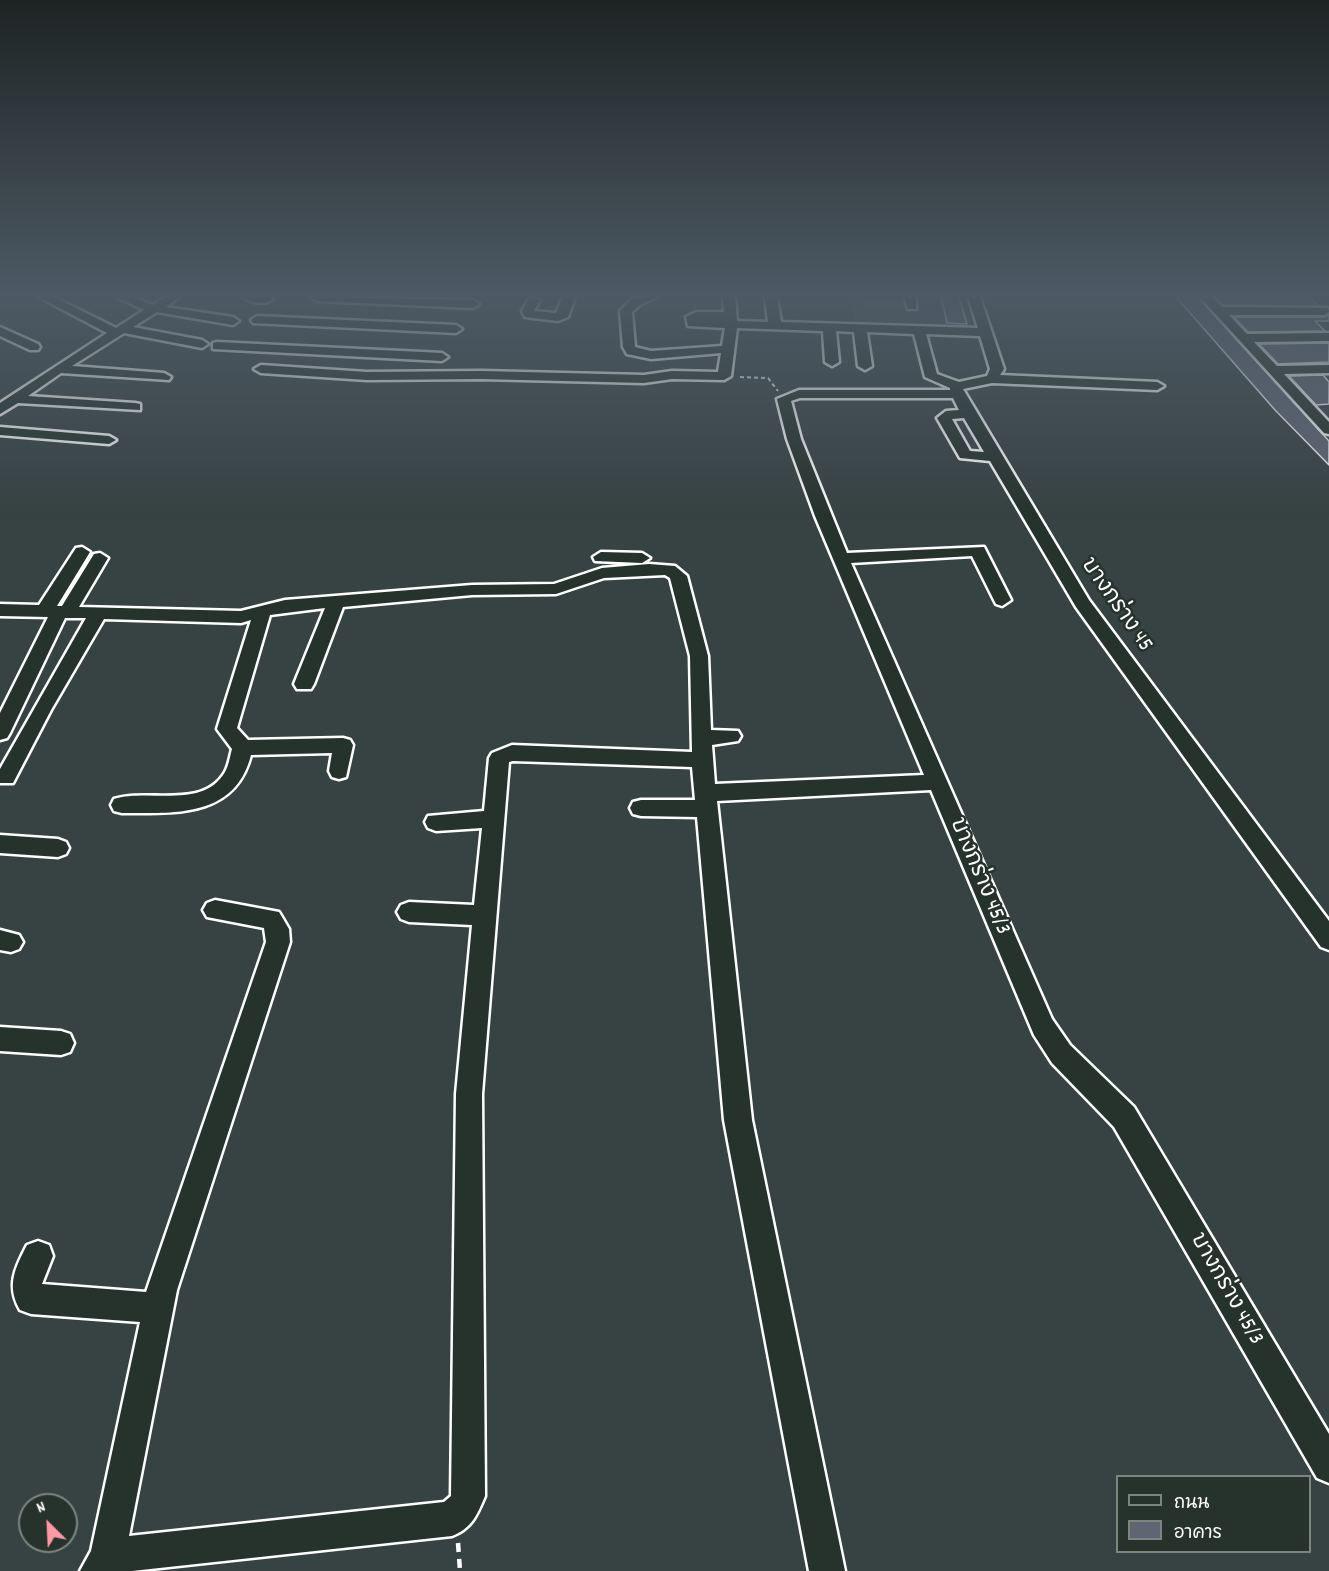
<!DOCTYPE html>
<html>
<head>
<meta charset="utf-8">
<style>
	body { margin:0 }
	#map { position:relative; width:1329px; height:1571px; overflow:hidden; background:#374242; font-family:Dekko,"Playpen Sans Thai",sans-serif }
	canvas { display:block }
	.legend { position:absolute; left:1116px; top:1475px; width:195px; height:78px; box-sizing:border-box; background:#26332d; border:2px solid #7d8581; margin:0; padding:8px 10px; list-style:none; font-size:18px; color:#fff }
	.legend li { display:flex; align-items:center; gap:12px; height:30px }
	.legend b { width:30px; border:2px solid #7d8581 }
	.north { position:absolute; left:18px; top:1493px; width:60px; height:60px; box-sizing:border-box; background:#26332d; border:2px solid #7d8581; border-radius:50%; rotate:336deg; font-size:16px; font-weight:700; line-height:24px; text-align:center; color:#fff }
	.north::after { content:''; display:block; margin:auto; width:21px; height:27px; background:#ff9aa2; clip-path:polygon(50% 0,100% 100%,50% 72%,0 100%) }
</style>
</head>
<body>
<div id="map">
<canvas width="1329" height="1571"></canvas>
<ul class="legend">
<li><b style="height:8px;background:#26332d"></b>ถนน</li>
<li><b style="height:16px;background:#5e6573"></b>อาคาร</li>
</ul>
<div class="north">N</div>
</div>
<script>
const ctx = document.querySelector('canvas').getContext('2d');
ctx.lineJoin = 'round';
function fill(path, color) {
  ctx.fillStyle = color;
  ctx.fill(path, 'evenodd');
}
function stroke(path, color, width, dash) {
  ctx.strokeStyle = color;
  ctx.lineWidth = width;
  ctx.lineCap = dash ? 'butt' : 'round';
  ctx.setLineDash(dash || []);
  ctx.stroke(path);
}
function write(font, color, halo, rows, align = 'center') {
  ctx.font = font + ' Dekko,"Playpen Sans Thai",sans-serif';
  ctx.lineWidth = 5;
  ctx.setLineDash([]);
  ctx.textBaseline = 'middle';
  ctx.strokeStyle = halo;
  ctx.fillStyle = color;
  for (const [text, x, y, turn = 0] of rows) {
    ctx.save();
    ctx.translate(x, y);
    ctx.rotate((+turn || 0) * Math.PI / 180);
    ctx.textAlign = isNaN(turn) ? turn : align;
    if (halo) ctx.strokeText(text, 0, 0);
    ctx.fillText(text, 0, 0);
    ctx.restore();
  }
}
fill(new Path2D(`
	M852,297H964L974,329L854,323Z`), '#434c51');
fill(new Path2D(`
	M865,297L912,298L913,309L865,307Z`), '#58745b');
const building = new Path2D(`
	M941,297H959L967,324L947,323Z
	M1176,297H1198L1329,441V465L1275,410Z
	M1215,297H1309L1319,306L1223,305Z
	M1329,315V321H1315L1325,331L1248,332L1234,317H1324Z
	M1329,343V362L1278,364L1259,344Z
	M1323,375L1329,382V404L1316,405L1289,376Z`);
fill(building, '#5e6573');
stroke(building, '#fff', 1.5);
const minor = new Path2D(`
	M39,297H54L116,328L144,310L117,297H133L153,305L165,297H179L166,307L233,317L239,321L233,325L157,312L133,327L202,340L208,344L202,348L124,333L72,366L164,373L171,377L169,380L61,373L28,396L135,403L140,404V410L18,403L0,414V403L107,333Z
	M243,297H271L273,299C266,305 250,303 243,297Z
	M311,297L473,300L479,304L473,308L317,301Z
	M530,297L540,300L534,311L556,313L563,297H575L568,317L558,321L525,317L522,311Z
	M639,297H658L641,304L632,312L635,347L651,351L722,346L725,328L688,326L686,317L696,312H724L723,297H735L737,321L768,322L765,297H777L781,322L978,328L968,297H980L1004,369L1000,375L1157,382L1164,386L1157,390L992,383L963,389L1089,600L1329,921V950L1321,947L1076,607L990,461L960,458L937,418L946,411L959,410L953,398H800L791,401L801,439L847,553L984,547L1011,600L1002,606L996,604L972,556L851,563L1052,1019L1070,1045L1134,1107L1329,1434V1483L1317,1478L1114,1127L1052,1063L1034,1035L931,790L717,801L752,1120L845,1571H809L724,1120L697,817L641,816L633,814L630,808L633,802L641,800H695L692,767L513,761L509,762L482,1094L485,1496C477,1515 472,1528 452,1536L132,1571H80L91,1551L140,1322L31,1314L20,1310C6,1286 15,1268 27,1245L38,1241L49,1245L53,1256L42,1284L146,1292L266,942L264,928L207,917L203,910L207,903L215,900L279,912L289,929L290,942L177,1290L129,1536L444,1502L451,1496L456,1094L472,925L409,922L401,919L397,912L401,905L409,902L474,905L482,828L436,831L428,828L425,822L428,816L484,811L489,758L492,753L512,745L692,752L690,656L670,578L665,575L604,578L556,594L472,595L343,607L314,684L311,689H297L294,684L325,608L270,615L237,728L248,740L343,738L350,740L353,745L346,777L339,779L332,777L329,771L332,753L251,755C235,818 175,813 122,813L114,811L111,805L114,799C148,788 203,810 225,772C229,765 230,756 232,749L217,729L251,620L241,623L104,619L51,710L13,783H0V769L86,618H65L10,733L7,738L0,740V713L48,617L0,616V604L39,605L76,548L82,547L90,552L57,606H62L94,554L100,553L108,558L79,607L241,611L285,600L472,585L554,584L602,568L649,564L675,566L687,576L708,656L711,730L738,731L741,736L738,741L712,745L715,784L924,775L815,516L787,439L777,399L799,390H950V388L925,377L914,334L867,332L872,366L865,370L858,366L854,332L836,331L839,362L832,366L825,362L823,331L737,328L731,376L724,380L672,379L644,383L482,379L367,380L261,373L254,369L261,365L367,372L482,371L644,375L672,371L718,372L721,353L651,359L627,354L623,347L620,311L633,298ZM926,334L980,336L990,369L987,376L959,382L937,374ZM964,418L984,452L970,451L952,419Z
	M904,297H916V309H908Z
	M1200,297H1212L1222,307L1328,308L1329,312L1324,315H1229L1247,334L1329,333V341L1254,342L1277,366L1329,365V373L1284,374L1329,422V434L1324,433Z
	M257,316L456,325L462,329L456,333L253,323L251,320Z
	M0,327L38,344L40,347L38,350H30L0,336Z
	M217,342L442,353L448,357L442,361L213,349V343Z
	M0,427L109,436L116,440L109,444L0,435Z
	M601,552L642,553L650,558L642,563L595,561L593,557Z
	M0,835L58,839L66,842L69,848L66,854L58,857L0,853Z
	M0,930L19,935L23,942L19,949L11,952L0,950Z
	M0,1027L61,1031L70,1034L74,1043L70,1052L61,1055L0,1051Z`);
stroke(minor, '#fff', 5);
stroke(new Path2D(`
	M740,377L768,378L778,391`), '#fff', 2, [4, 3]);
stroke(new Path2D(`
	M458,1543L460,1571`), '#fff', 4.5, [9, 7]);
fill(minor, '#26332d');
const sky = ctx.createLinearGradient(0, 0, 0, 517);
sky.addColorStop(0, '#1e2424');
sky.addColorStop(0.57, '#4d5a65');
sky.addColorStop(1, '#4d5a6500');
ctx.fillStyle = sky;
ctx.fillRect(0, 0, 1329, 517);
write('22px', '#fff', '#26332d', [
	["บางกร่าง 45",1115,606,55],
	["บางกร่าง 45/3",978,877,67],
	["บางกร่าง 45/3",1225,1290,60]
]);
</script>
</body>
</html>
